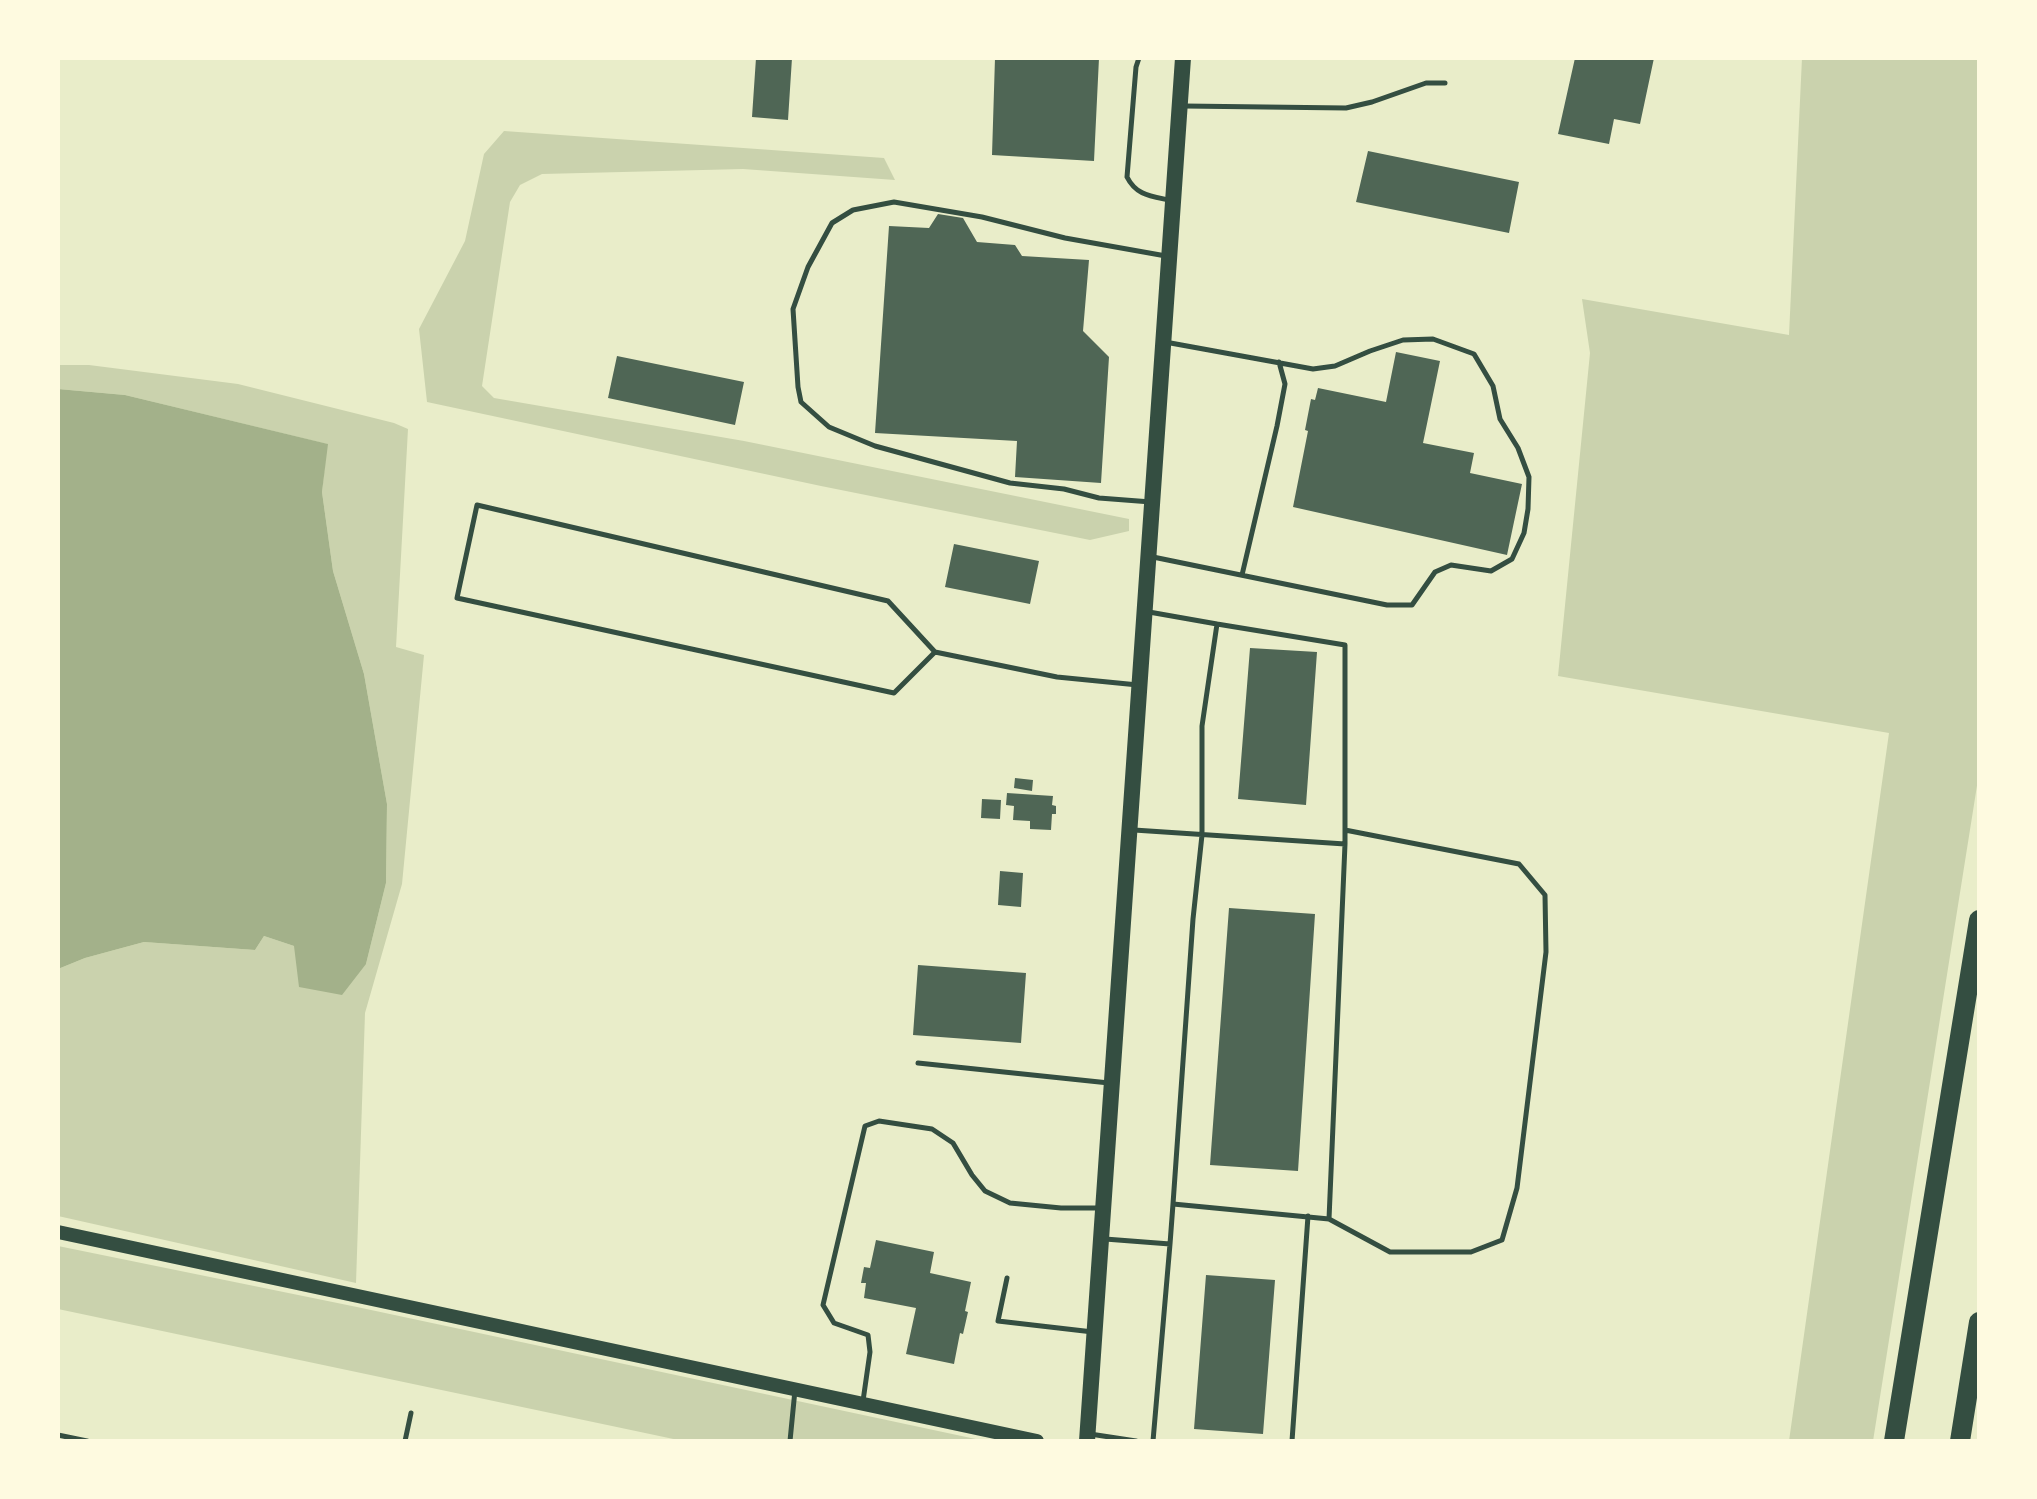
<!DOCTYPE html>
<html>
<head>
<meta charset="utf-8">
<style>
	body { margin:0 }
	#map { position:relative; width:2037px; height:1499px; overflow:hidden; background:#e9edc9; font-family:"Fira Sans",sans-serif }
	canvas { display:block }
	.frame { position:absolute; inset:0; border:60px solid #fefae0; pointer-events:none }
</style>
</head>
<body>
<div id="map">
<canvas width="2037" height="1499"></canvas>
<div class="frame"></div>
</div>
<script>
const ctx = document.querySelector('canvas').getContext('2d');
ctx.lineJoin = 'round';
function fill(path, color) {
  ctx.fillStyle = color;
  ctx.fill(path, 'evenodd');
}
function stroke(path, color, width, dash) {
  ctx.strokeStyle = color;
  ctx.lineWidth = width;
  ctx.lineCap = dash ? 'butt' : 'round';
  ctx.setLineDash(dash || []);
  ctx.stroke(path);
}
fill(new Path2D(`
	M1802,58H1979V773L1873,1441H1789L1889,733L1558,676L1590,353L1582,299L1789,335Z
	M504,131L884,158L895,180L743,169L542,174L520,185L510,202L482,386L494,398L744,441L1129,519V531L1090,540L821,486L427,402L419,329L465,241L484,154Z
	M58,365H89L238,384L394,423L408,429L396,647L424,655L402,884L365,1013L356,1283L58,1216V969L85,958L144,942L255,950L264,936L294,946L366,964L386,883L387,804L364,674L333,571L322,492L327,444L125,395L58,389Z
	M58,1246L357,1307L985,1441H683L58,1309Z`), '#cad2ad');
fill(new Path2D(`
	M58,389L125,395L328,444L322,492L333,571L364,674L387,804L386,883L366,964L342,995L299,987L294,946L264,936L255,950L144,942L85,958L58,969Z`), '#a3b18a');
fill(new Path2D(`
	M756,58H792L788,120L752,117Z
	M995,58H1099L1094,161L992,155Z
	M1575,58H1654L1640,124L1614,119L1609,144L1558,134Z
	M1368,151L1519,182L1509,233L1356,202Z
	M938,214L963,218L977,242L1015,245L1022,256L1089,260L1083,331L1109,357L1101,483L1015,477L1017,441L875,433L889,226L929,228Z
	M1396,352L1440,361L1423,443L1474,453L1470,473L1522,484L1507,555L1293,507L1308,431L1305,430L1311,399L1315,400L1318,388L1386,402Z
	M617,356L744,382L735,425L608,398Z
	M954,544L1039,561L1030,604L945,587Z
	M1250,648L1317,652L1306,805L1238,799Z
	M1015,778L1033,780L1032,791L1014,788Z
	M1007,793L1053,796L1052,805L1056,806V814H1052L1051,830L1030,829V821L1013,820L1014,806L1006,805Z
	M982,799L1001,800L1000,819L981,818Z
	M1000,871L1023,873L1021,907L998,905Z
	M1229,908L1315,914L1298,1171L1210,1165Z
	M918,965L1026,973L1021,1043L913,1035Z
	M876,1240L934,1252L930,1273L971,1282L965,1311L968,1312L963,1334L960,1333L954,1364L906,1354L916,1308L864,1298L866,1283H861L864,1267L870,1268Z
	M1206,1275L1275,1280L1263,1434L1194,1429Z`), '#4f6655');
stroke(new Path2D(`
	M1139,58L1136,67L1127,177C1136,195 1150,196 1169,200
	M1184,106L1346,108L1372,102L1426,83H1445
	M1151,502L1099,498L1064,489L1010,483L875,446L829,427L801,402L798,387L793,309L808,267L832,223L853,210L894,202L982,217L1065,238L1166,256
	M1153,557L1387,605H1412L1435,572L1451,565L1491,571L1512,559L1524,533L1528,509L1529,477L1518,448L1500,419L1493,386L1474,354L1433,339L1403,340L1370,351L1335,366L1313,369L1165,342
	M1242,575L1277,426L1285,384L1279,362
	M1217,624L1345,645V844
	M935,652L888,601L477,505L457,598L894,693L935,652L1057,677L1138,685
	M1134,830L1345,844L1329,1219L1173,1204L1193,919L1202,835V726L1217,624L1149,612
	M918,1063L1109,1083
	M1329,1219L1390,1252H1471L1502,1240L1517,1188L1546,952L1545,895L1519,864L1345,830
	M1105,1239L1170,1244L1153,1441
	M1170,1244L1173,1204
	M1007,1278L998,1321L1093,1332
	M863,1401L870,1352L868,1335L834,1323L823,1305L865,1126L879,1121L932,1129L953,1143L972,1175L985,1191L1010,1203L1061,1208H1101
	M1090,1434L1136,1441
	M58,1435L87,1441
	M405,1441L411,1413
	M790,1441L795,1390
	M1292,1441L1308,1216`), '#344e41', 5);
stroke(new Path2D(`
	M58,1232L1037,1441`), '#344e41', 14);
stroke(new Path2D(`
	M1087,1441L1183,58`), '#344e41', 16);
stroke(new Path2D(`
	M1894,1441L1979,920
	M1960,1441L1979,1322`), '#344e41', 20);
</script>
</body>
</html>
